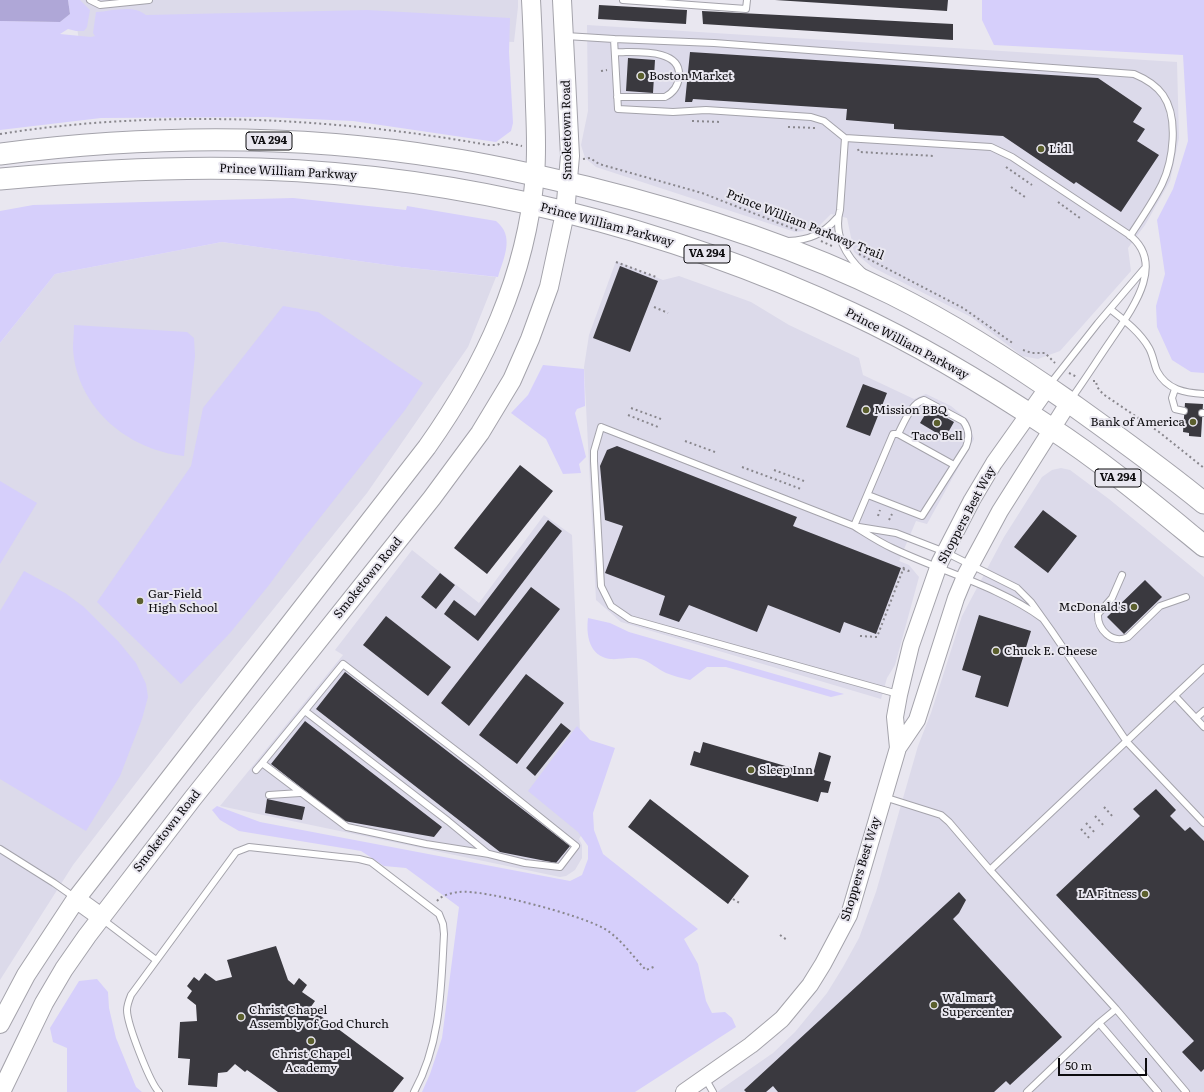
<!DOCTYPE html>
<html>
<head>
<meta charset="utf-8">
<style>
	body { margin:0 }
	#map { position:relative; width:1204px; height:1092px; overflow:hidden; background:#e9e7f0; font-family:Literata,serif }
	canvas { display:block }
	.scale { position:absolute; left:1058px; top:1058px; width:89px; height:18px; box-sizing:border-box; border:2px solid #0d0c0f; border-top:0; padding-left:5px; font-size:12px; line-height:14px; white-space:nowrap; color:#0d0c0f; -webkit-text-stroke:3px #e9e7f0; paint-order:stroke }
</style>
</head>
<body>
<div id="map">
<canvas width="1204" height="1092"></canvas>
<div class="scale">50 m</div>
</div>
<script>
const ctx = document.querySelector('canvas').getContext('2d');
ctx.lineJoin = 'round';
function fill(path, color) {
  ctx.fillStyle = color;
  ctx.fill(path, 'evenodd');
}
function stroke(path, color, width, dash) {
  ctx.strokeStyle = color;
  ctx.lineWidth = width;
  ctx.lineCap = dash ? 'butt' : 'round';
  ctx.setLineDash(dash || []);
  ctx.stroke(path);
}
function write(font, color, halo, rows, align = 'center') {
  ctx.font = font + ' Literata,serif';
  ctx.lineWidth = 4;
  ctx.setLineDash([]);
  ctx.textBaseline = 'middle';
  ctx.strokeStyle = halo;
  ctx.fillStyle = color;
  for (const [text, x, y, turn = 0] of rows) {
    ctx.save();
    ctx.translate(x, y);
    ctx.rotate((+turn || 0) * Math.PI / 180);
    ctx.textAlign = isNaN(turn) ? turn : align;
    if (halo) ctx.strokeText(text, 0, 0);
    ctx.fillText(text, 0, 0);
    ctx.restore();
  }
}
fill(new Path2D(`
	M72,0H518V7L514,42L287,33L84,68Z
	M587,25L1177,62L1179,138L1170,181L1145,225L1128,248L1131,271L1060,351L1038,359L1022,356L971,317L872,267L854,252L847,218L831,214L815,230L795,232L596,167L585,158L581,145L588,111Z
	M222,242L402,267L496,277L468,347L367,493L192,710L73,865L0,980V343L55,274Z
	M616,261L663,280L679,276L751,302L789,325L859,358L863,375L914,399L926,394L951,406L968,420L974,439L927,524L916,521L899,561L909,565L919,577L895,665L887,678L881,699L621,622L596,600L584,367L589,335Z
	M1061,468L1070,470L1109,499L1204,577V1092H717L773,1053L795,1032L827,993L843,967L859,938L876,892L918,746L931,713L962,616L1004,537L1042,477L1052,470Z
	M544,515L572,535L584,831L579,839L582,845V858L575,870L566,876L560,877L220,806L343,655L335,650L412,550L479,603Z`), '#dcdaea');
fill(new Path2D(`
	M68,0H80L90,10L87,27L84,31H76L68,29L60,34L91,37L95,36L93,33L96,12C112,11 133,4 146,15L367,10L510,18L509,52L513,123L511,131L496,142L353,121L266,117L101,118L0,130V21L60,22L70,14Z
	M982,0H1204V373L1191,372L1172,360L1157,327L1156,306L1165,274L1157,220L1173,189L1188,141L1183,55L994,45L982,20Z
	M293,198L406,210L407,206L496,221C515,236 504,257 498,277L402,267L222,242L55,274L0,343V211L33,205Z
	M283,306L318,312L423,383L405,410L300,543L269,585L230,633L181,684L97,602L191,466L203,408Z
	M74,325L187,332L194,338L195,356L184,456C128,450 77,408 73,349C73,341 74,333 74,325Z
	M543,365L584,369L585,406L577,409L575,413L586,457L579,464L581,473L563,474L546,439L511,413L528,395Z
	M0,481L37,503L0,564Z
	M24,571L65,593L84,607L118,641L136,663L146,684L148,697L142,719L120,776L86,831L0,779V611Z
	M588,618L610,623L629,632L844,694L831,697L726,667H707L690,680C682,678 673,676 666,673C657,669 651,662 641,659C631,656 621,660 610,659C589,656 586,635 588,618Z
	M577,726L590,740L615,748L593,813L594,830L603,854L698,929L684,939L698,964L706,1001L712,1013L725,1012L732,1018L736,1027L635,1092H422L430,1074L442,1038L459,907L406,868L384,866L361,851L239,831L220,820L212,810L217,806L260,822L570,881L582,875L588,859V846L578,832L528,791Z
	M97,979L108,992L109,1008L116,1038L136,1087L142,1092H67V1048L53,1042L50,1028L79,981Z`), '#d6cffb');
fill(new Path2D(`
	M0,0H68L70,14L60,22L0,21Z`), '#afa7d7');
fill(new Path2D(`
	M775,0H948L947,11Z
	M599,5L687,10L686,24L598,19Z
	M702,11L953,24V40L703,24Z
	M690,52L1098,78L1142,108L1133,122L1145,129L1137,141L1159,155L1121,212L1076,182L1074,184L1003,136L894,129V124L846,120L847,109L693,99L692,102H685Z
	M628,58L655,60L653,93L626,91Z
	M620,266L658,281L630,352L593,338Z
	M863,384L887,393L870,436L846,427Z
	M1185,403L1203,404L1201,437L1189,436V433L1183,432Z
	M929,408L954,422L945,438L920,423Z
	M617,446L797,517L793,526L901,568L876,634L844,622L840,633L768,605L757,632L689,605L679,622L659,615L665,596L605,573L623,526L605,520L600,466L607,450Z
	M520,465L553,491L487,574L454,548Z
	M1043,510L1077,536L1048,573L1014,547Z
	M548,520L562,531L478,641L444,614L454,600L475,616Z
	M440,573L455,585L436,609L421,597Z
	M1145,580L1162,597L1124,634L1107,617Z
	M531,587L560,609L469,726L441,703Z
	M979,615L1031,631L1008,707L975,697L981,676L962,670Z
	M386,616L451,667L428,696L363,645Z
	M345,672L570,846L556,863L500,852L316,709Z
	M526,674L564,703L517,764L479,735Z
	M305,721L442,827L434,837L344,821L271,764Z
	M561,723L571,731L535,776L526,768Z
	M703,742L813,774L819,752L831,756L824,780L831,782L828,793L821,792L818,802L690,765L694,751L700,753Z
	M1156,789L1176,810L1170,816L1185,831L1190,827L1204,841V1069L1201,1072L1182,1052L1194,1041L1056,895L1140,816L1133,809Z
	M267,799L305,807L302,820L265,813Z
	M650,799L749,876L728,904L628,827Z
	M959,892L966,900L959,913L953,919L1062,1037L1010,1085L1006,1081L994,1092H778L773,1086L766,1092H746L744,1090Z
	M276,946L288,980L294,985L299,978L307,985L302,992L315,1001L310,1008L404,1078L393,1092H278L247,1070L245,1072L235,1064L227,1072L218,1073L217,1087L188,1085L190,1059L178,1058L180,1022L197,1021L196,1005L187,998L192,991L187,986L194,977L199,981L205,973L216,981L232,977L227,960Z`), '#3a393f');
const service = new Path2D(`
	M90,0L100,5L149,0
	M623,0L746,9L747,0
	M566,36L614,39L618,109L673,112L706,110L811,117L824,121L845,138L991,147L1012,157L1128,234C1169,264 1129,313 1109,343C1096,362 1084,381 1071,399
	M614,39L714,43L1134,74C1146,79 1156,85 1163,95C1179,118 1173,161 1162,184C1153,202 1141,219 1130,236
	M615,52C634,53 682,47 679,77C678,86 673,93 665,97H617
	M845,138L840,210C833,234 846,256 863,272
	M788,241C810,240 823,234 837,218
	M1110,309C1124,320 1140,332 1149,348C1153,355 1154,364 1157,371C1167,390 1185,393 1204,394
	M1050,384L1098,323L1144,269
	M1175,389L1172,398L1175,409L1184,411
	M1202,413H1204
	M868,495L922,516L966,447C970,437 969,429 963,421L924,400C911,403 904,423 898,434
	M854,526L893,434H898L954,465
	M859,527L896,533L945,552L1017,588L1031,602L1051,630L1127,742L1204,823
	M1122,575L1112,598L1098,614C1097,629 1112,645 1128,637L1160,606L1186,597
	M898,694L630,619L611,606L601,586L594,461V451L601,427L854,526C867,534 879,542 892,548C940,571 1000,587 1042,618
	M1175,696L1204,727
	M305,711L448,821L487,853
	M1196,718L1204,711
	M256,770L262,763L343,664L476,766L576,846L560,867L525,863L489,854L426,844L347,827L262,763
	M269,795L300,793
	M884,797L941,815L949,822L990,870L1116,1009L1186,1092
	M0,849L54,883L74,897
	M990,870L1204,668
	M102,919L156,960
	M1099,1023L1158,1092
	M705,1078L713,1092
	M159,1092C150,1083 127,1024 127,1010C127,1005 129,1000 131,995L236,852L249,847L359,859L371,862L439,914L443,924L444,934C441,989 441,1043 414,1092
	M1027,1092L1099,1023L1116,1009`);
const tertiary = new Path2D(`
	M898,748L895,717L899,695L911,645L940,562L972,500L994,463L1048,387
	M684,1092L751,1045L782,1019L810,985L823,964L849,915L898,748L917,720L956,598L966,574L1000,511L1069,402`);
const secondary = new Path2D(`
	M76,899L101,917
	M0,1024L26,975L76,899L427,447C485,365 526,277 535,175C537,152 536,129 535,106C534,71 533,35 531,0
	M1,1092L44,1003L64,969L87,936L193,798L432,498L480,433L512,380L530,339L549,287L565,213L570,156L562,0`);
const trunk = new Path2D(`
	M0,154C148,135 299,134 446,158C493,165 540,176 586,187C691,213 795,246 892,294C954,325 1012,362 1069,402C1115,435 1160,467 1204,503
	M0,179C87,171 173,166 260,169C464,176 667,227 851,313C920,345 986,385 1049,427C1103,462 1154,505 1204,546`);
stroke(service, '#a4a3ab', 8);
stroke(tertiary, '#a4a3ab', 18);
stroke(secondary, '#a4a3ab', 20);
stroke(trunk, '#a4a3ab', 23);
stroke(new Path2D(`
	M601,71L607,70
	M692,121L722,122
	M788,127L816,128
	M0,134C156,109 333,117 488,145H497L506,141L508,143L522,146
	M858,149L859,152L935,156
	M583,159L590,158L599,164L702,193L799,231
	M1006,167L1032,185
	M1011,187L1025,197
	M1058,202L1080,218
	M821,241L834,247
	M859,254L963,308L1014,344
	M616,262L656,277
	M654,307L668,313
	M1023,350L1032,353H1045L1055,363
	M1069,373L1077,377
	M1093,381H1096L1097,387L1103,394L1159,432L1204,468
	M631,408L661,419
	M628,415L658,427
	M685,441L715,452
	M742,467L801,489
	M774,470L804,481
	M878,516L880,510
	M889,520L892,514
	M903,569L908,571L910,570
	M860,636L877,637L904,567
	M1104,807L1114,818
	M1095,816L1105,827
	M1086,823L1096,834
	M1081,829L1091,840
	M733,899L741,904
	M437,901C442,895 451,893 459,892C484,889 580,915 603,928C620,937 632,956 646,970L656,966
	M780,935L787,940`), '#89878d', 2, [2, 3]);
stroke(service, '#fff', 6);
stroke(tertiary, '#fff', 16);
stroke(secondary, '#fff', 18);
stroke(trunk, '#fff', 21);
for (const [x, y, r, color] of [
	[641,76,4,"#5b5f2d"],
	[1041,149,4,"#5b5f2d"],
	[866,410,4,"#5b5f2d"],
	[1193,422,4,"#5b5f2d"],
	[937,423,4,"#5b5f2d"],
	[140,601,4,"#5b5f2d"],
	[1134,607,4,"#5b5f2d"],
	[996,651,4,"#5b5f2d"],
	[751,770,4,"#5b5f2d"],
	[1145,894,4,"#5b5f2d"],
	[934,1005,4,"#5b5f2d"],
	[241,1017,4,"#5b5f2d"],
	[311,1041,4,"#5b5f2d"]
]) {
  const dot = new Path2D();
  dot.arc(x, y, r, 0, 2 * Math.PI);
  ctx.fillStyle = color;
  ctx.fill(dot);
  stroke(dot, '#e9e7f0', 1.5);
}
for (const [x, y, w] of [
	[269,141,46],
	[707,254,46],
	[1118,478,46]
]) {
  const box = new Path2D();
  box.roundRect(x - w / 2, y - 9, w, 18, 3);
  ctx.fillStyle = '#e9e7f0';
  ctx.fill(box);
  stroke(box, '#0d0c0f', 1);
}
write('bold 11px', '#0d0c0f', null, [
	["VA 294",269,141],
	["VA 294",707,254],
	["VA 294",1118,478]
]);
write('12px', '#0d0c0f', '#e9e7f0', [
	["Boston Market",649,76],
	["Lidl",1049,149],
	["Mission BBQ",874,410],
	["Bank of America",1185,422,"right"],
	["Taco Bell",937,436,"center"],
	["Gar-Field",148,594],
	["High School",148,608],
	["McDonald's",1126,607,"right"],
	["Chuck E. Cheese",1004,651],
	["Sleep Inn",759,770],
	["LA Fitness",1137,894,"right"],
	["Walmart",942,998],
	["Supercenter",942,1012],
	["Christ Chapel",249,1010],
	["Assembly of God Church",249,1024],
	["Christ Chapel",311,1054,"center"],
	["Academy",311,1068,"center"]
], 'left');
write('12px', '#0d0c0f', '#e9e7f0', [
	["Smoketown Road",567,130,-91],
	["Prince William Parkway",288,172,3],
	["Prince William Parkway",607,225,15],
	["Prince William Parkway Trail",805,225,22],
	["Prince William Parkway",907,344,28],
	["Shoppers Best Way",967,515,-62],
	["Smoketown Road",368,578,-51],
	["Smoketown Road",167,831,-52],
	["Shoppers Best Way",861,869,-73]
]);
</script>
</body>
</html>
